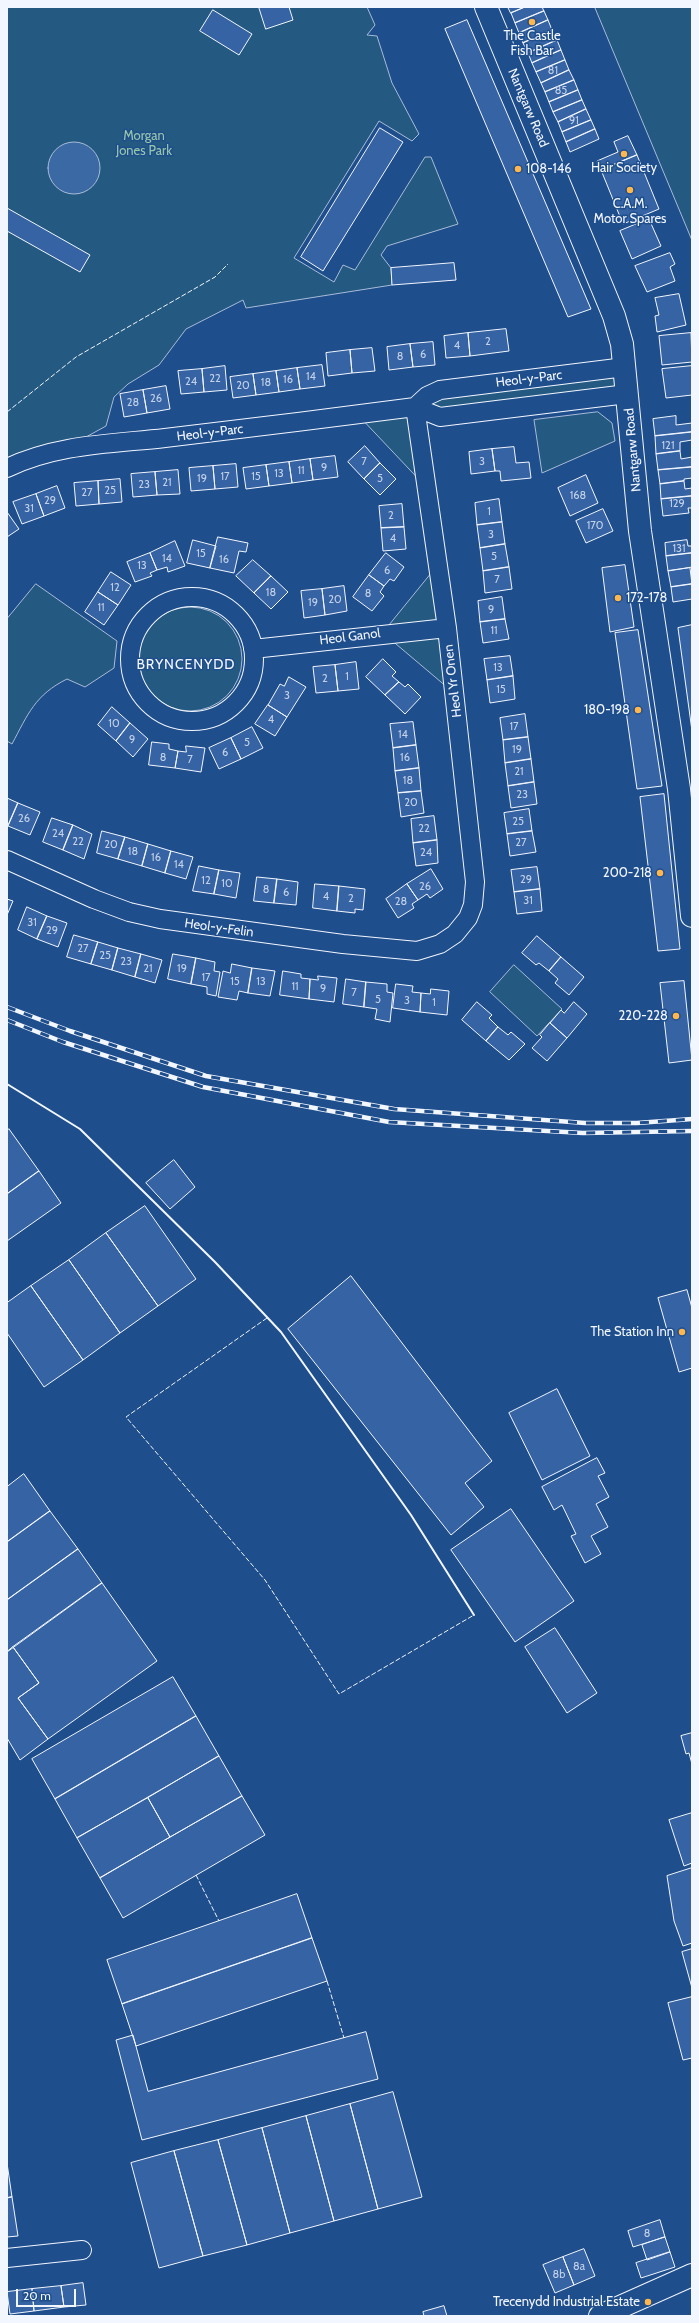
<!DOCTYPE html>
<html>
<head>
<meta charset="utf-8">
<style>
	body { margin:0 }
	#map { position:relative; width:699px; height:2323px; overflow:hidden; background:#1f4e8c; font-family:Cabin,sans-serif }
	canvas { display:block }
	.frame { position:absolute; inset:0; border:8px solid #f2f6ff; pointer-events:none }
	.scale { position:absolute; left:16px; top:2289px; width:60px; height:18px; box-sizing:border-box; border:2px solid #f2f6ff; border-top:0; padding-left:5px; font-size:12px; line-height:14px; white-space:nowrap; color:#f2f6ff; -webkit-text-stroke:3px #1f4e8c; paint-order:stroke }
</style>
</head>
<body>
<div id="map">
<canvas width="699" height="2323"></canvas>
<div class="frame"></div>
<div class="scale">20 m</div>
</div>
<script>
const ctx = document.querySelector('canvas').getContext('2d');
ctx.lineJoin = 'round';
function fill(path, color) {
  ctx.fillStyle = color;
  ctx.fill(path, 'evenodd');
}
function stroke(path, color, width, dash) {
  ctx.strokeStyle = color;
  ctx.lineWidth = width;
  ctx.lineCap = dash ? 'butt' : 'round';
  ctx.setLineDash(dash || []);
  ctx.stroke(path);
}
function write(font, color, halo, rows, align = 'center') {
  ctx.font = font + ' Cabin,sans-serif';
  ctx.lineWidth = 3;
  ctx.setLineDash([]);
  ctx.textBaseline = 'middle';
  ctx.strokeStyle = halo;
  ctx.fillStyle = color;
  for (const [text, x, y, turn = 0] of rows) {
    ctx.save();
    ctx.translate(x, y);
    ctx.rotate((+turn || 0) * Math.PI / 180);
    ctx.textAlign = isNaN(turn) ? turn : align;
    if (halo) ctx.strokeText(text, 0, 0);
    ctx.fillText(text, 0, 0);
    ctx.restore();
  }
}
const green = new Path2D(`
	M7,7H367L375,25L367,35L377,36L392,83L419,134L412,141L379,121L294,258L334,282L343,265L355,270L425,157H431L458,224L387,246L381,255L391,268L392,285L246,308L243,300L186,329L159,365L128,384L114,397L106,426L86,437L45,446L7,463Z
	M595,7H692V240Z
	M625,367L627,394L440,417L415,407L427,488L358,415L427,396Z
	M598,412L612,423L615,441L542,473L534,420Z
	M438,565L454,693L383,633Z
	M36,584L117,641L114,668L85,687L67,679C35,695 28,714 12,744L7,741V619Z
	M138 659a52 52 0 1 1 104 0a52 52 0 1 1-104 0Z
	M514,965L562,1009L537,1036L490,992Z`);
fill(green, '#245a82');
stroke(green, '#a8bbd7', 1);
const water = new Path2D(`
	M48 168a26 26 0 1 1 52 0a26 26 0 1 1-52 0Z`);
fill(water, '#3b69a3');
stroke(water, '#a8bbd7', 1);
const building = new Path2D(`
	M259,7H289L293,20L266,29Z
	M508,7H525L511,13Z
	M525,7H542L544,11L515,23L511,13Z
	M213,10L252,34L239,55L200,31Z
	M544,11L548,20L519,33L515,23Z
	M467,20L591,309L568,317L445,29Z
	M548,20L552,30L523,43L519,33Z
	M552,30L557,40L528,53L523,43Z
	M557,40L561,50L532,63L528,53Z
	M561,50L565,60L536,72L532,63Z
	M565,60L569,70L541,83L536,72Z
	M569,70L574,80L545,92L541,83Z
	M574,80L578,90L549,102L545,92Z
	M578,90L582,100L553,112L549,102Z
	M582,100L586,109L558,122L553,112Z
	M586,109L591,120L562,132L558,122Z
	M591,120L595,129L566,142L562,132Z
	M380,128L403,142L323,271L301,257Z
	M595,129L599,139L570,152L566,142Z
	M628,136L637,155L601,170L597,161L618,152L614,142Z
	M637,155L659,209L623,224L601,170Z
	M7,208L90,255L80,272L7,231Z
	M649,219L661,246L632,259L620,231Z
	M670,253L675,264L670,267L675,281L647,292L635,266Z
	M454,263L456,280L392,285L391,268Z
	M679,294L686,325L657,332L655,316L659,315L655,298Z
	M506,329L509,351L470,356L468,333Z
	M468,333L470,356L446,358L444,336Z
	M691,333L692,362L662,365L659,336Z
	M433,342L435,365L413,367L410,344Z
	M410,344L413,367L389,370L387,347Z
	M372,348L375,371L352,373L350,350Z
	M350,350L352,373L328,376L326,353Z
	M322,365L325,386L300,389L297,368Z
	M225,366L227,390L204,392L202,369Z
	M692,366V395L666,398L662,369Z
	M297,368L300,389L279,392L276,371Z
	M202,369L204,392L181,394L178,371Z
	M276,371L279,392L256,395L253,374Z
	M253,374L256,395L233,398L230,377Z
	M166,386L170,409L147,413L143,390Z
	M143,390L147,413L124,417L120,394Z
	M676,416V425L692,423V432L655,436L653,419Z
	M692,432V440L680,442V451L656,454L655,436Z
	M365,446L380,463L364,479L348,462Z
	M514,447L516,463L529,462L531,478L501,481L500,471H495L492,449Z
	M492,449L495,471L471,474L469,452Z
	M680,451L681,459L692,457V467L658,470L656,454Z
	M335,456L338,477L313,480L310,459Z
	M310,459L313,480L292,483L289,462Z
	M289,462L292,483L269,486L266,465Z
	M380,463L396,479L380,495L364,479Z
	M236,464L238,487L215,489L213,466Z
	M266,465L269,486L246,489L243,468Z
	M213,466L215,489L191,491L189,468Z
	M692,467V478L684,479V481L660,484L658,470Z
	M178,470L180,494L157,495L155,472Z
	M155,472L157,495L133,497L131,474Z
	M586,475L598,503L570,516L558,488Z
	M120,479L122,502L99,504L98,481Z
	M98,481L99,504L76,506L74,483Z
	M684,481L685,489L692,488V496L661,499L660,484Z
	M57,486L65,508L44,516L36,494Z
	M36,494L44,516L22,524L13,502Z
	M692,496V508H688L689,513L663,516L661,499Z
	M499,499L502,522L477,525L475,503Z
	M402,504L404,527L381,528L379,506Z
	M603,509L613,531L586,543L576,521Z
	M7,512L19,529L7,537Z
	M502,522L505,544L480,548L477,525Z
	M404,527L406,549L383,551L381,528Z
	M218,537L248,543L246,552L239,551L234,573L210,568Z
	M193,540L216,546L210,568L187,563Z
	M687,540L688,546H692V553L666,556L665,543Z
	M175,541L185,566L168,572L167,567L157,570L150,553Z
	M505,544L509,567L483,571L480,548Z
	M150,553L157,570L150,573L152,576L135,582L127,562Z
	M386,553L404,567L394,581L390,579L384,586L369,575Z
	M692,553V567L668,571L666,556Z
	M253,560L271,576L254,593L236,576Z
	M625,565L634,627L610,632L602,568Z
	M509,567L512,589L485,593L483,571Z
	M690,568L692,584L671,587L668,571Z
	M111,572L131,585L118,605L98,592Z
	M369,575L384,586L380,592L384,596L372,611L353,597Z
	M271,576L288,592L271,609L254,593Z
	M692,584V599L673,602L671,587Z
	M344,586L347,611L325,615L322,589Z
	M322,589L325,615L304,618L301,591Z
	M98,592L118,605L104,625L85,612Z
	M502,597L505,619L480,622L478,601Z
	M505,619L509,639L483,643L480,622Z
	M692,625V731L678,628Z
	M638,630L662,786L637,789L615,633Z
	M510,656L513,676L487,680L484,659Z
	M383,659L396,672L392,676L399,682L385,695L366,677Z
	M356,662L359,689L338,691L335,665Z
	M335,665L338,691L316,693L313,667Z
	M513,676L515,699L490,703L487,680Z
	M289,677L306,687L287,717L268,705L280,684L284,686Z
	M399,682L405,687L408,684L421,697L405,714L385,695Z
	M268,705L287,717L275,736L255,724Z
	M112,707L130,723L116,741L98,725Z
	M525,714L528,737L503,740L500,718Z
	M413,722L416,745L393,748L390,724Z
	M130,723L148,739L133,757L116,741Z
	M252,727L263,748L241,759L231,738Z
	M528,737L531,759L505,763L503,740Z
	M231,738L241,759L219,769L209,748Z
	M152,742L169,744V749L178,751L175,768L149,765Z
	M416,745L419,768L395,771L393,748Z
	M186,746L205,748L201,772L175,768L178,751L186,752Z
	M531,759L534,782L508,786L505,763Z
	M419,768L421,791L398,793L395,771Z
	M534,782L537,804L511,808L508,786Z
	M421,791L424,813L401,817L398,793Z
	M664,794L680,949L658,951L640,797Z
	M7,798L18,803L8,826L7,825Z
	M18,803L40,812L30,835L8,826Z
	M529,809L532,831L507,834L504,813Z
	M434,816L437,840L413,843L411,819Z
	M52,818L73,825L63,850L43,842Z
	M73,825L92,834L84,859L63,850Z
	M102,831L125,837L118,859L97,853Z
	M532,831L536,852L510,856L507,834Z
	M125,837L148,844L142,866L118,859Z
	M437,840L438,863L416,866L413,843Z
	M148,844L171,851L165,873L142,866Z
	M171,851L193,857L186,879L165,873Z
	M199,866L219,870L214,894L193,891Z
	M537,867L540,889L514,892L511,870Z
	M431,869L443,889L430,898L427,894L418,900L407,884Z
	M219,870L240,873L236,898L214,894Z
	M257,877L277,879L274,903L254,901Z
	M277,879L298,882L296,905L274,903Z
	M315,884L339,886L337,911L313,908Z
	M407,884L418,900L412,904L414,908L398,918L386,899Z
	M339,886L365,889L363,910L355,909V913L337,911Z
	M540,889L542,911L517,914L514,892Z
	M7,899L13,901L7,915Z
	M27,907L47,916L37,939L18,930Z
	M47,916L67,923L58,947L37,939Z
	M74,935L98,942L91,964L67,957Z
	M537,936L561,957L549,971L539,963L536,965L522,953Z
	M98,942L118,948L112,970L91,964Z
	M118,948L141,954L135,977L112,970Z
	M141,954L162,960L155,983L135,977Z
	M173,954L196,958L191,984L168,979Z
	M561,957L584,977L569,995L555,983L558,979L549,971Z
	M196,958L215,962L214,971L220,972L216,996L207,994V987L191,984Z
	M232,964L252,968L248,993L239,991L237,1000L218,997L223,971L230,973Z
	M252,968L275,971L270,996L248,993Z
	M283,971L301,974V978L310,979L309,999L280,995Z
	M318,976L337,978L334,1002L309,999L310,979L318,980Z
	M346,979L366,982L364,1007L343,1004Z
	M684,981L692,1060L669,1063L660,983Z
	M366,982L387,984V992L393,993L390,1022L375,1019L377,1009L364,1007Z
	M396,984L413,986L412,992L421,993L420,1012L393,1008Z
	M431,989L449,991L447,1015L420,1012L421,993L430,994Z
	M477,1002L492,1015L489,1018L498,1027L486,1041L462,1020Z
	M574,1002L587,1014L567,1038L550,1023L561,1010L564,1013Z
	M550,1023L567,1038L547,1061L532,1048L542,1037L540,1035Z
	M498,1027L508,1035L511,1032L525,1044L509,1060L486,1041Z
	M9,1129L39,1171L7,1194V1131Z
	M174,1160L195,1187L170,1209L146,1183Z
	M39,1171L61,1203L7,1241V1194Z
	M145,1206L196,1279L158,1306L106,1233Z
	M106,1233L158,1306L120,1333L69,1260Z
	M69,1260L120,1333L83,1360L31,1286Z
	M351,1276L492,1461L465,1483L484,1507L451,1535L288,1329Z
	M31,1286L83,1360L44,1387L7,1333V1303Z
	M687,1290L692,1308V1368L679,1372L658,1298Z
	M557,1389L590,1456L542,1480L509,1413Z
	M597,1458L605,1473L598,1476L609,1497L596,1504L608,1527L591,1536L601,1554L585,1563L571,1536L576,1534L562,1505L554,1510L542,1487Z
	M24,1474L50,1511L7,1542V1487Z
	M511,1509L574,1601L515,1642L451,1550Z
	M50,1511L78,1549L7,1600V1542Z
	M78,1549L102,1583L7,1652V1600Z
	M102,1583L157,1661L48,1739L18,1698L39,1683L13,1647Z
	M555,1628L597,1693L567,1713L525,1647Z
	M13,1647L39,1683L18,1698L48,1739L20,1760L7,1738V1652Z
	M173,1677L196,1716L55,1799L32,1759Z
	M196,1716L219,1756L77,1838L55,1799Z
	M692,1733V1764L689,1753L686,1754L681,1736Z
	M219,1756L242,1796L170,1837L148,1798Z
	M242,1796L265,1835L123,1918L100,1878Z
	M148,1798L170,1837L100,1878L77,1838Z
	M692,1813V1863L684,1866L669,1820Z
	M692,1868V1943L683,1946L674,1921L667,1876Z
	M297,1894L312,1938L122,2004L107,1960Z
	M312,1938L327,1981L136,2046L122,2004Z
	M692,1949V1988L682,1952Z
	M692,1997V2058L683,2060L668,2003Z
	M366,2032L378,2079L142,2140L116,2040L133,2035L148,2091Z
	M393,2092L422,2197L378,2209L350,2104Z
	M350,2104L378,2209L334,2221L306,2116Z
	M306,2116L334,2221L290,2233L262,2128Z
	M262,2128L290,2233L247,2245L218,2140Z
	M218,2140L247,2245L203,2256L174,2151Z
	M174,2151L203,2256L159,2268L131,2163Z
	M7,2163L12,2197L7,2198Z
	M12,2197L18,2236L7,2237V2198Z
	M660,2220L665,2237L633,2247L628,2231Z
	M665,2237L670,2252L647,2260L642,2245Z
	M584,2249L595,2276L574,2285L563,2257Z
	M670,2252L675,2267L641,2278L636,2263Z
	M563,2257L574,2285L555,2293L543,2265Z
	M83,2283L86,2305L64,2307L61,2286Z
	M61,2286L64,2307L34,2311L32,2289Z
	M32,2289L34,2311L10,2314L7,2292Z
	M444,2306L447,2316H424L423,2312Z`);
fill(building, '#3563a3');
stroke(building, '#f2f6ff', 1);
const street = new Path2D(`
	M415,407L427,396L440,390L625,367
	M7,468C57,444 111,444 165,438C248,428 332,418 415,407L440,417L627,394
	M130 659a62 62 0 1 1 124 0a62 62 0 1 1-124 0Z
	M253,649L447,628
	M7,860L94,899L129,912L160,919L343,944L417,951L440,944L455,934L468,918L473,905L475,882L447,628L415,407
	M7,2258L82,2250`);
const secondary = new Path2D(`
	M486,7L614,316L622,344L640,531L679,789L692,916
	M600,2316L692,2275`);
stroke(street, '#f2f6ff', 20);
stroke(secondary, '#f2f6ff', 24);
stroke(street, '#1f4e8c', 18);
stroke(secondary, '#1f4e8c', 22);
const rail = new Path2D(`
	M7,1007L70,1031L206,1076L394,1109L585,1123H637L692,1119
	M7,1020L63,1042L203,1087L389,1122L583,1133L692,1131`);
stroke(rail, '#f2f6ff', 4.5);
stroke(rail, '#1f4e8c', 3, [9]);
stroke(new Path2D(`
	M7,412L76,357L215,277L228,264
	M267,1318L126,1417L265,1580L339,1694L474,1615
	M196,1875L219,1921
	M327,1981L344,2038`), '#f2f6ff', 1, [5, 2]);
stroke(new Path2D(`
	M7,1084L80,1129L215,1262L281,1332L411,1515L474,1615`), '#f2f6ff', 2);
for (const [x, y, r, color] of [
	[532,22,4,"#ffb74d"],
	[624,154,4,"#ffb74d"],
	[518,169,4,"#ffb74d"],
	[630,190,4,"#ffb74d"],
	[618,598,4,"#ffb74d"],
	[638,710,4,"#ffb74d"],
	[660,873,4,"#ffb74d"],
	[676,1016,4,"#ffb74d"],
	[682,1332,4,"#ffb74d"],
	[648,2302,4,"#ffb74d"]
]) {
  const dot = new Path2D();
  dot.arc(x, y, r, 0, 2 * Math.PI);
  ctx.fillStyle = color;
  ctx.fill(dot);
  stroke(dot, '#1f4e8c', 1.5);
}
write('11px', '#c3d1e8', null, [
	["81",553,71],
	["85",561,91],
	["91",574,121],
	["2",488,342],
	["4",457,346],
	["6",423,355],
	["8",400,357],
	["14",311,377],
	["22",215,379],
	["16",288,380],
	["24",191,382],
	["18",266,383],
	["20",243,386],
	["26",156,399],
	["28",133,403],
	["121",668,446],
	["7",364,462],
	["3",482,462],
	["9",324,468],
	["11",301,471],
	["13",279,474],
	["17",225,477],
	["15",256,477],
	["19",202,479],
	["5",380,479],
	["21",167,483],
	["23",144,485],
	["25",110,491],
	["27",87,493],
	["168",578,496],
	["29",50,501],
	["129",677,504],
	["31",29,509],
	["1",489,512],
	["2",391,516],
	["170",595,526],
	["3",491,535],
	["4",393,539],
	["131",679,549],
	["15",201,554],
	["5",494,557],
	["14",167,559],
	["16",224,560],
	["13",142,566],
	["6",387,571],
	["7",497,580],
	["12",115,588],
	["18",271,593],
	["8",368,594],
	["20",335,600],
	["19",313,603],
	["11",101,608],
	["9",491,610],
	["11",494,631],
	["13",498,668],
	["1",347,677],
	["2",325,679],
	["15",501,690],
	["3",287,696],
	["4",271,720],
	["10",114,724],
	["17",514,727],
	["14",403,735],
	["9",132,740],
	["5",247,743],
	["19",517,750],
	["6",225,753],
	["8",163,758],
	["16",405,758],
	["7",190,760],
	["21",519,772],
	["18",408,781],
	["23",522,795],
	["20",411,803],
	["26",24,819],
	["25",518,822],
	["22",424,829],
	["24",58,834],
	["22",78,842],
	["27",521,843],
	["20",111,845],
	["18",133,852],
	["24",426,853],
	["16",156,858],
	["14",179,865],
	["29",526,880],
	["12",206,881],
	["10",227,884],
	["26",425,887],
	["8",266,890],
	["6",286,893],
	["4",326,897],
	["2",351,899],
	["31",528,901],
	["28",401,902],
	["31",32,923],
	["29",52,931],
	["27",83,949],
	["25",105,956],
	["23",126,962],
	["21",148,969],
	["19",182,969],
	["17",206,978],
	["15",235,982],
	["13",261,982],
	["11",295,987],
	["9",323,989],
	["7",354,993],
	["5",378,1000],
	["3",407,1001],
	["1",434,1003],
	["8",647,2234],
	["8a",579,2267],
	["8b",559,2275]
]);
write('13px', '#f2f6ff', '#1f4e8c', [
	["The Castle",532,36,"center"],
	["Fish Bar",532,51,"center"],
	["Hair Society",624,168,"center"],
	["108-146",526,169,"left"],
	["C.A.M.",630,204,"center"],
	["Motor Spares",630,219,"center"],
	["172-178",626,598,"left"],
	["180-198",630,710],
	["200-218",652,873],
	["220-228",668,1016],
	["The Station Inn",674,1332],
	["Trecenydd Industrial Estate",640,2302]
], 'right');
write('13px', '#f2f6ff', '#1f4e8c', [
	["Nantgarw Road",528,108,67],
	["Heol-y-Parc",529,379,-7],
	["Heol-y-Parc",210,433,-7],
	["Nantgarw Road",633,450,-95],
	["Heol Ganol",350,637,-7],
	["Heol Yr Onen",453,681,-97],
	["Heol-y-Felin",219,928,8]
]);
write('13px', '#97c8a6', '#1f4e8c', [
	["Morgan",144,136],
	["Jones Park",144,151]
]);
ctx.letterSpacing = '1px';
write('14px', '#f2f6ff', '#1f4e8c', [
	["BRYNCENYDD",186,665]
]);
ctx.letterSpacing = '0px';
</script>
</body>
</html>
